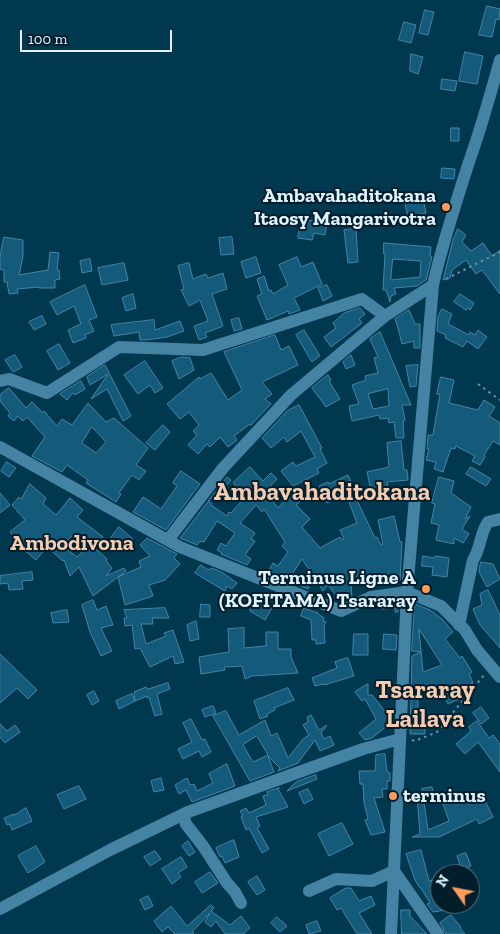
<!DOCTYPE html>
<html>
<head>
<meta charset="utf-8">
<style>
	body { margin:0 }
	#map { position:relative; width:500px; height:934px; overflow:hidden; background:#00384f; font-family:"Zilla Slab",serif }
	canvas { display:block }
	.north { position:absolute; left:430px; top:864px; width:50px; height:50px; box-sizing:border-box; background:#031e2b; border:1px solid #5b737f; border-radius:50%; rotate:303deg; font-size:14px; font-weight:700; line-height:20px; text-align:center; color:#e0f3fe }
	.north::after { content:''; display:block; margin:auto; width:18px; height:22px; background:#fe9b58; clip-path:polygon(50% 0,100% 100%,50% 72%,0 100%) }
	.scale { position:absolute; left:20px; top:30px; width:152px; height:22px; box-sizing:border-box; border:2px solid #e0f3fe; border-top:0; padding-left:6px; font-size:15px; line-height:18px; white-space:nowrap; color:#e0f3fe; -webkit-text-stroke:4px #031e2b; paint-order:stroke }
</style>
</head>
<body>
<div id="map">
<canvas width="500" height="934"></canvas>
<div class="north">N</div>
<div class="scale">100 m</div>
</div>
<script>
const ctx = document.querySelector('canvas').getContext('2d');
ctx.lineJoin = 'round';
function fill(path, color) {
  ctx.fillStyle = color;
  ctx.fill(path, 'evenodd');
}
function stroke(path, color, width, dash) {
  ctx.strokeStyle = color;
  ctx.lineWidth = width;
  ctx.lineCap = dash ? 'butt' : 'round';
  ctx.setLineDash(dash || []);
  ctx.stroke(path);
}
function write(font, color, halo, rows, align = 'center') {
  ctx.font = font + ' "Zilla Slab",serif';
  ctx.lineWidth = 4;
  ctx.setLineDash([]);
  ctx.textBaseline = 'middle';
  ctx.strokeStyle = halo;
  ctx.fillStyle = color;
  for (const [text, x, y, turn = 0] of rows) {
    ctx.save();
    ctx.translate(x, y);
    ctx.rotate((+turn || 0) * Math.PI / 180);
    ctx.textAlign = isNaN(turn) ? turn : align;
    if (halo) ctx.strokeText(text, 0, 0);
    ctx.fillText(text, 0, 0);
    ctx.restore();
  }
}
const building = new Path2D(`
	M487,6L500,9L499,20L496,19L492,37L479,35Z
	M425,10L434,12L428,35L419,33Z
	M404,22L416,25L411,43L399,40Z
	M465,52L483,56L477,84L459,81Z
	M411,54L423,57L418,74L410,71Z
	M442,79L457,81L455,91L441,89Z
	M451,128H459V141H451Z
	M442,168L455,169L454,179L441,178Z
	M416,197L417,200L423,198L426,213L408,217L404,200Z
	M302,219L327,223L325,235L314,233L312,240L298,238Z
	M356,229L358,262L348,263L344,230Z
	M458,229L466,235L462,242L471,251L483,243L492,256L500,250V294L482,270L476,274L466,260L452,270L450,278L443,280L453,240Z
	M4,237L23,240V256L19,275L48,270L50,252L59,253L57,270H59L60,279L55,280V288H39V287L17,289L18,293L9,294L7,282H4V270L0,269V257Z
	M232,237L234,254L221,255L219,238Z
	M384,243L431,247L430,256L432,257L426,280L417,286L394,288L396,294L391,296L390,302L386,290H383L385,254H384ZM393,259L421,261L420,277L391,280Z
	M256,257L261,273L246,278L241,262Z
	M297,257L301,267L313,262L322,284L294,298L300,310L289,314L288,311L267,320L257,296L262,294L257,279L264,276L269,291L271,290L273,294L288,285L279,265Z
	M90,259L92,271L82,273L80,261Z
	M124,263L128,280L102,285L98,268Z
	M189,263L193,279L206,274L208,278L223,273L227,289L212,294L223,326L205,333L207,337L199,340L194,326L208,321L200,300L189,306L181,290L184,289L178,266Z
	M85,285L97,317L89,320L94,331L85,335L86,338L73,343L68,330L81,324L74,306L57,315L50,302Z
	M327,285L332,296L323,301L318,288Z
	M133,294L136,308L126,311L122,298Z
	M460,294L474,303L470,310L468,308L466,310L454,302Z
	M360,308L365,314L359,319L362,323L331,347L324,337L336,328L333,323L344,313Z
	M442,309L452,314L448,324L469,335L470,332L475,335L478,330L487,337L478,349L467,341L463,347L445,338L446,335L437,331L438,317Z
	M409,310L415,324H420V348H414V341L402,344L398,328L395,319Z
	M42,316L46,324L34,330L29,322Z
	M239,318L242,329L234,331L231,320Z
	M154,320L155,330L180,321L184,331L167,337L146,340H140L139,332L114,336L111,325Z
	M304,330L320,356L312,362L296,335Z
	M380,332L411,405H402L405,420L403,421L404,438H396L394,422L389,423L388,418L380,419L379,415L352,421L349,406L359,404L352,385L366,380L365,376L378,373L374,358L378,357L370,339ZM388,389L389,406L373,409L368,394Z
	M275,335L281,350L289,346L298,365L262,382L272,394L265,399L271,404L251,425L250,424L234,436L237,440L228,447L220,437L210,447L207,444L198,454L188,445L197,435L193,431L199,425L189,412L180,419L167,404L199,377L200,379L211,373L228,400L242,390L224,352Z
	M59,344L70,363L58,370L47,351Z
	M15,355L22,367L13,372L5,360Z
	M351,355L355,365L346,369L343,362Z
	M182,357L190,358L194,370L179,379L172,361Z
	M145,361L163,388L155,393L150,385L138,394L124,375Z
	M105,365L131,416L123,421L107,389L91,399L108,374L90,385L87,377Z
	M418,365L416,386L410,387L406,366Z
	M328,375L331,380L329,381L340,399L326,407L312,388Z
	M441,377L454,380L449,403L478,410L484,400L495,407L489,416L500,423V445L493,441L484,455L485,457L480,465L472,461L475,456L456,446L455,449L451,448L443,472L434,469L436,462L426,460L429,449H427L428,435H433L440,394H437Z
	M81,381L85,389L75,395L73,393L67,400L60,394Z
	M9,388L26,408L32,402L43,413L44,411L57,426L62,419L72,425L88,403L106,422L114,418L148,448L136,465L146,471L139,480L132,475L119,493L121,494L116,502L86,483L88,480L67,465L62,472L32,456L45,437L27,417L23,421L18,416L14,421L8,416L10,413L0,401V395ZM92,427L106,442L96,453L82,443Z
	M299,405L322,448L320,449L327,463L317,469L319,473L293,486L281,471L293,462L296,466L315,457L301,431L287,442L284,437L271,448L262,438L287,411Z
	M163,425L170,432L155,450L146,443Z
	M401,441L404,470H407L408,480L387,482L389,492L372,496L367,472L389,467L387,443Z
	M7,462L16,468L9,477L1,471Z
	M250,467L263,481L271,473L277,479L265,492L278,508L298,486L306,496L296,505L310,519L302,527L320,548L340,537L342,540L344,539L340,530L357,523L347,497L345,498L343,495L327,503L319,486L328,482L329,484L348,475L353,487L351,488L375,538L377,537L381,545L383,544L378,520L394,516L400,542H402L400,581L351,584L352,597L341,602L328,585L323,591L302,559L291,576L309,587L308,589L271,574L268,572L273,563L278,566L288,552L282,546L285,542L264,509L262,512L256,505L240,523L255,533L251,539L255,541L245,555L251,559L247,565L221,554L222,553L217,550L221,543L226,546L235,533L217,521L204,542L200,541L197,545L180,538L227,477L231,480L224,488L221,485L208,501L212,504L211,505L227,516L229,512L231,513L246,496L233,483Z
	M471,467L491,479L486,486L466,474Z
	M181,471L200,484L166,530L133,512L143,497L161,509L177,486L173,483Z
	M439,477L454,481L451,493L471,507L465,519L470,516L462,529L469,534L463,543L454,538V544L436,540L439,525L431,523L435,504L432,503Z
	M30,484L46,498L43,504L56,515L70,498L83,510L77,517L103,537L94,547L107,559L106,561L112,568L106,576L124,568L126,571L118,577L141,567L139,561L150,556L140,545L147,538L177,554L174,558L180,564L165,580L149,585L153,596L125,605L118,577L93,596L79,567L70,576L64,560L63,561L47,547L36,560L16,543L17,541L10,532L25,520L12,505L19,497L21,499ZM74,534L88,545L77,557L63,546Z
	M0,493L10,505L0,513Z
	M119,527L133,539L125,549L111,538Z
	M423,556L434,558L435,556L449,558L447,577L432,575L433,567L422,566Z
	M481,562L493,564L500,579L487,587L479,572Z
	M201,565L208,570L212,568L223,573L237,583L232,589L227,586L225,591L195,573Z
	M32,572L33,580L22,581L23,589L9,590L8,583L0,584V576Z
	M488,590L500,615V648L480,625L473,609L482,605L480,594Z
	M258,598L273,606L265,620L250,611Z
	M93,600L97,610L106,606L113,625L101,628L112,651L101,656L90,632L82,605Z
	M398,601V612H395V608L381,609V604Z
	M201,604L210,605V617H200Z
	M415,604L430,610L442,619L453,632L445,639L460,658L462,656L472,672L469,674L473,683L456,691L459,699L448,704L441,690H418V711H425V734H410L412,656L421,652L412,651ZM419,629L442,665L423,672L421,651Z
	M165,608L169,618H152L153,624H141L146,644L166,636L164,633L173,630L184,662L175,664L173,656L150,667L140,648L135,649L132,625L125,626L124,618H127L124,610Z
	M304,608L318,613V614L324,618L323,621L326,622L324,625L325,643L316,644V640H312L311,620L301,616Z
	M67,610L69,622L53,623L51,613Z
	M196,621L199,639L190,641L187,625Z
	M244,628V648L266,646V632H278V649H291V657L298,673L252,676L245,679L242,666L224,667L225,670L201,674L199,657L229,652L228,629Z
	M354,634H368V655H353Z
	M384,634L397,635L396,650L383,649Z
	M0,654L37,690L28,699L17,688L0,703Z
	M348,658L354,676L324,685L323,684L315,686L312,678L337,668L335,662Z
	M168,683L170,689L157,694L162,714L155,716L149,697L147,698V696L135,701L134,692L146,687L147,689Z
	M368,684V695H372L393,721L372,738L365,740L359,733L376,719L365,699L362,701L355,692Z
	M288,688L294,700L274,708L275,710L267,714L268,716L260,719L254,701Z
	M94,691L99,701L92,705L87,695Z
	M132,694L135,701L119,709L116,701Z
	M213,706L216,713L205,717L202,710Z
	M481,707L489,718L481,724L473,713Z
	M226,711L239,735L265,720L271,736L277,733L288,758L303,739L309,735L303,725L308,722L307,717L311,715L319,730L327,725L321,733L324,739L330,736L334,745L320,751L315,740L298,763L278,771L280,768L268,756L274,772L250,781L213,716ZM257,736L268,755L253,762L243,745Z
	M191,719L202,740L205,739L211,752L202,757L199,751L183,759L178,749L192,742L183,723Z
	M477,721L489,738L493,735L500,744V772L478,742L465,754L456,744L471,731L469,727Z
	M0,724L7,731L15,725L20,732L5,743L0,737Z
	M385,754L387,771L390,773V781H387V789H382L383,797L374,798L385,832L371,835L365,820L368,819L364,803L363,784H360L359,771H375L376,755Z
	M227,764L235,786L192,802L186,790L179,794L175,785L187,778L190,785L194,784L197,791L213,783L209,774Z
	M316,775L317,779L287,791L296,782Z
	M161,778L164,790L154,792L151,781Z
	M79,786L86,799L64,809L57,795Z
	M432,787L434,796L424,798L422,789Z
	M279,788L278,789L288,807L256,817L260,826L257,828L269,849L262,853L249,828L246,830L241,817L243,816L240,811L246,808L249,813L266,805L263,796L268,795L267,792Z
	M308,789L313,799L304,804L299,793Z
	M476,794L480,804L485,801L493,817L479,824L477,819L439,837H412L420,834L417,797L423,796L428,830L449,821L442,801L454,797L457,804Z
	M26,808L32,821L12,830L10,824L7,825L4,818L14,814V815Z
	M342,823L353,844L329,856L318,834Z
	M234,840L239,857L225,863L222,856L220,857L216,848Z
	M188,841L195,852L189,856L182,846Z
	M36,846L45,862L28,873L18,856Z
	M421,850L429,881L432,880L434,883L440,880V904H444L447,910L433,912L427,904L430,903L421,888H420L415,880L406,854Z
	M155,851L161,859L150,866L144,857Z
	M466,853L471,866L462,870L457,856Z
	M181,857L187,867L178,873L181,877L172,884L162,869Z
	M210,872L218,883L202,893L195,882Z
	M257,876L265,890L257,895L248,882Z
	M346,888H351L359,901L371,896L375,905L359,913L372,934H357L341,908L337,910L330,898Z
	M148,896L153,906L145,910L140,900Z
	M211,905L214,908L211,911L230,925L241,916L250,928L243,934H225L216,921L211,927L205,922L210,913L192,932L194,934H175L168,927L162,932L154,921L171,906L187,926Z
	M401,910H410V916L427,934H402Z
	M451,915L461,927L460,928L465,934H446L440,923Z
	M277,917L287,926L280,932L271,923Z
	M317,921L321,931L309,934L306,925Z`);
fill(building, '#145a7a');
stroke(building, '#4484a5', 1);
stroke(new Path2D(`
	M446,279L500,252
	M478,384L500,400
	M412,740L415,741L437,732L484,675`), '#6b91a3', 2, [2.5, 4]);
stroke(new Path2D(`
	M0,381L9,379L47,393L119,347L203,350L362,299L385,316
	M0,447L180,547L341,611L371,597L407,592L441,606L465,630L477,650L500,677
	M168,540L223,468L291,395L385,316L433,285
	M459,625L473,560C481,548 480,533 488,522L500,519
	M183,815L186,824L203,846L227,883L235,892L241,903
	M309,891L336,879L372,881L394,871L438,934
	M0,909L110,850L188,812L363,749L400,739
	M391,934L407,592L433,285C443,241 457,199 471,156C482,125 491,92 500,60`), '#4483a3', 12);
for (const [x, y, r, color] of [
	[446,207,5,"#fe9b58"],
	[426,589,5,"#fe9b58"],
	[393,796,5,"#fe9b58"]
]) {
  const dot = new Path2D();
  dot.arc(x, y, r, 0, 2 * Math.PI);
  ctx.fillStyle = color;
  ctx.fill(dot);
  stroke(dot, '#031e2b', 2);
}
write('bold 20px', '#e0f3fe', '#031e2b', [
	["Ambavahaditokana",436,196],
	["Itaosy Mangarivotra",436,219],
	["Terminus Ligne A",416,578],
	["(KOFITAMA) Tsararay",416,601],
	["terminus",403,796,"left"]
], 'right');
write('bold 22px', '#f6ccb1', '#031e2b', [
	["Ambodivona",72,544]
]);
write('bold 25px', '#f6ccb1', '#031e2b', [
	["Ambavahaditokana",322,493],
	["Tsararay",425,691],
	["Lailava",425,720]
]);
</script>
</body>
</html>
